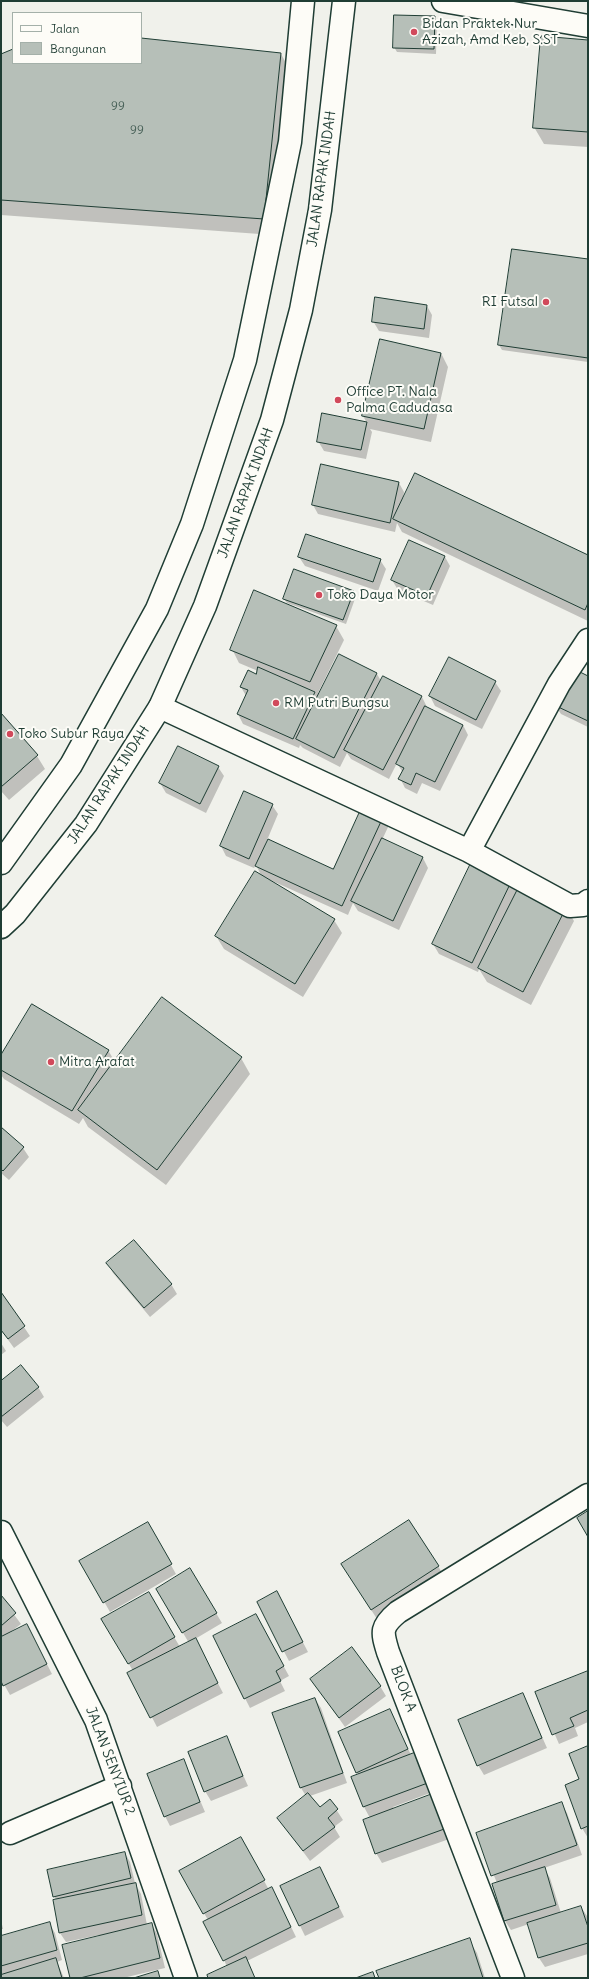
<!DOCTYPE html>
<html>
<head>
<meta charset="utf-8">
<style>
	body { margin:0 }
	#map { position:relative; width:589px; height:1979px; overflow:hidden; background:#f0f1eb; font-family:Delius,sans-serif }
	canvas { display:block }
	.frame { position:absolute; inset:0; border:2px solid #1f3d34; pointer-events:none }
	.legend { position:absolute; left:12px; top:12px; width:130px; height:52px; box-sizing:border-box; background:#fdfcf7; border:1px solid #a4b0a9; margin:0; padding:5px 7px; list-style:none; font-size:12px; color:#1f3d34 }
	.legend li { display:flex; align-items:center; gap:8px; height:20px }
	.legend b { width:20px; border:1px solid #a4b0a9 }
</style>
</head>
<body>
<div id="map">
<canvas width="589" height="1979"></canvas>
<div class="frame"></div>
<ul class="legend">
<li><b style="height:5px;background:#fdfcf7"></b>Jalan</li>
<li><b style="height:11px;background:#b6bfb8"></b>Bangunan</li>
</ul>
</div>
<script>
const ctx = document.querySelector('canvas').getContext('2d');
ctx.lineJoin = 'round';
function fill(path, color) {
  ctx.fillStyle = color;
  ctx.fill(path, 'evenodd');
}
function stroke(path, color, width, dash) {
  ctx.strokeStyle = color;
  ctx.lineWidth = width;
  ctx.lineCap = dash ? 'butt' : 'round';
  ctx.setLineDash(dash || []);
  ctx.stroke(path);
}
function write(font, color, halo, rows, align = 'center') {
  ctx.font = font + ' Delius,sans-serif';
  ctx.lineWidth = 4;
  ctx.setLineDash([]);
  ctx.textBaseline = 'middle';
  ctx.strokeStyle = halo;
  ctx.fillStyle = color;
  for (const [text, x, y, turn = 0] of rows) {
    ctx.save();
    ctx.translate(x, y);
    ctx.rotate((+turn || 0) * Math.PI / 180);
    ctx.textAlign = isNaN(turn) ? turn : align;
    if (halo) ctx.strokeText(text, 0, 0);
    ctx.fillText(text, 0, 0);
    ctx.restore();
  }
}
fill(new Path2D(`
	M434,17L437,22L436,54L397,52L394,47Z
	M141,39L281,54L290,70L273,235L1,215V55L13,50V63H141Z
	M588,41V147L544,144L534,127Z
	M513,250L588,260V362L502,350L499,345Z
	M427,306L432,315L429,338L379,331L373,321Z
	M441,353L448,367L431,442L370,429L372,432L366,459L324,451L318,441L323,414L367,423L363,416Z
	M399,483L404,492L403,499L588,557V621L402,532L397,523L395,532L318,514L313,505Z
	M299,557L380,560L386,569L378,591L305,566Z
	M445,557L450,566L433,605L398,590L392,580Z
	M353,591L356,596L346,624L287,603L284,599Z
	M336,626L344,640L318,693L320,694L340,656L377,674L381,681L422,697L427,707L463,725L468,735L440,791L422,783L417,794L405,788L400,778L403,773L397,763L389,779L351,759L347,753L340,767L303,748L300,745L299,748L243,724L238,714L246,696L241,687L256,675L258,671L239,663L232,649Z
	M588,677V727L561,714L555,705Z
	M495,682L501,691L482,729L435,706L430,696Z
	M1,714L37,756L45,769L9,800L1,791Z
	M218,767L224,776L206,813L166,793L160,783Z
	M272,805L278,814L265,845H266L333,870L363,806L389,825L382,840L423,858L428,868L399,930L358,911L353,903L348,915L270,880V881L334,920L342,933L303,997L224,949L216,936L262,877L256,865L254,868L226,856L221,846Z
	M511,883L517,893L566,907L574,921L531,1005L487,982L479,969L478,972L439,954L433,944Z
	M108,1050L115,1062L241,1058L250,1074L166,1185L88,1127L83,1118L79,1124L4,1079L1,1075V1057Z
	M1,1129L23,1148L29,1157L9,1180L1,1173Z
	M108,1263L171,1284L177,1294L150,1317L113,1273Z
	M1,1293L30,1336L14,1348L1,1330Z
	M1,1343L6,1351L1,1355Z
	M1,1382L38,1387L44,1397L7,1427L1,1420Z
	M147,1523L176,1574L110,1612L81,1561Z
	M438,1566L444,1576L377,1619L348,1574Z
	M190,1570L222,1623L195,1639L223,1693L157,1727L129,1673L133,1671L103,1619L148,1593L180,1647L189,1643L157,1589Z
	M1,1597L21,1624L8,1634L32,1635L52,1674L10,1695L1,1679Z
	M258,1602H282L308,1652L289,1661Z
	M261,1625L289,1676L280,1681L285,1691L250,1708L214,1637Z
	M588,1672V1722L575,1728L578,1736L559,1744L537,1693Z
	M311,1679L380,1686L386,1696L345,1727Z
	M523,1694L547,1748L484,1775L478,1765Z
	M315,1699L321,1708L347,1783L310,1796L319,1808L330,1800L343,1820L334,1827L340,1837L310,1861L278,1818L306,1796L301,1788L274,1714Z
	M390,1710L411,1755L438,1790L393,1807L394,1809L434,1795L452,1838L382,1863L376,1853L370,1818L364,1807L353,1777L358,1775L357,1772Z
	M226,1737L248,1786L211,1801L205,1791Z
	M588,1747V1838L582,1828L580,1780Z
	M183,1760L205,1812L170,1826L165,1816Z
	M561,1803L567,1813L582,1855L544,1868L550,1878L561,1913L581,1907L587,1916L588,1954L545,1967L539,1958L529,1924L511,1930L505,1921L497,1883L477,1834Z
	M241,1838L269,1890L277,1898L296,1937L247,1961L255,1978H209L227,1967L208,1920L180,1872Z
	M125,1853L130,1862L135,1883L141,1894L147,1925L152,1924L157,1934L165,1968L123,1978H71L99,1937V1935L66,1942L60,1933L54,1901L56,1900L54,1896Z
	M325,1878L344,1917L305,1936L281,1887Z
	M1,1920L3,1929H1Z
	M49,1923L55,1933L62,1960L57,1962L64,1978H1V1937Z
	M469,1940L477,1953L485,1978H380Z`), '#0003');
const building = new Path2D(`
	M394,15L435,16L434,49L393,48Z
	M541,36L588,40V132L533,128Z
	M141,38L281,53L264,219L1,200V54L13,49V63H141Z
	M512,249L588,259V358L498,345Z
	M375,297L427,305L424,329L372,322Z
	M380,339L441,353L424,429L362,416Z
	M322,413L367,422L361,450L317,442Z
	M321,464L399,482L390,523L312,505Z
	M415,473L588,555V603L585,610L393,519Z
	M306,534L381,559L373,582L298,557Z
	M409,540L445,556L427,596L391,580Z
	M294,569L354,591L343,620L283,599Z
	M254,590L337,625L310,682L230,650Z
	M339,654L377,673L334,758L296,739Z
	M449,657L496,681L476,720L429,696Z
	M258,667L315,692L293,739L237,714L248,690L240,687L248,670L256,674Z
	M572,668L588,676V721L554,705Z
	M383,676L422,696L383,770L344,750Z
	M425,706L463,725L435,782L416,773L411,785L398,779L404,768L396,764Z
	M1,713L38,755L1,787Z
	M178,746L219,766L200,804L159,783Z
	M244,791L273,804L249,859L220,846Z
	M363,805L384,815L342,906L255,866L268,839L333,869Z
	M382,838L423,857L393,921L351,901Z
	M471,863L511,882L472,963L432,944Z
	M255,871L335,919L295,984L215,936Z
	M521,883L567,906L523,992L478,968Z
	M162,997L242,1057L157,1170L78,1110Z
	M32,1004L109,1050L72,1111L1,1070V1055Z
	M1,1127L24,1147L3,1171L1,1169Z
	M134,1240L172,1284L144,1308L106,1263Z
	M1,1292L25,1326L8,1339L1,1330Z
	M21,1365L39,1387L1,1417V1381Z
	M588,1511V1537L577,1518Z
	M409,1520L439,1566L371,1610L341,1564Z
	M148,1522L172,1564L103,1603L79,1561Z
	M190,1568L217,1613L182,1633L156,1589Z
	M277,1591L303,1642L282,1652L257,1602Z
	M149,1592L175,1637L128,1664L101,1619Z
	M1,1595L16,1613L1,1626Z
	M256,1614L284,1666L276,1671L281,1681L244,1699L213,1636Z
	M27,1624L47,1664L3,1686L1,1681V1637Z
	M196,1638L218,1683L150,1718L127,1673Z
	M352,1647L381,1686L339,1718L310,1679Z
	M588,1671V1710L570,1718L574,1726L552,1735L535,1692Z
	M523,1693L542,1738L477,1766L458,1720Z
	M315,1698L343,1773L300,1788L272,1713Z
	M390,1709L408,1749L356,1773L338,1732Z
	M227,1736L243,1776L204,1792L188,1752Z
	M588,1746V1826L581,1829L565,1785L579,1779L569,1754Z
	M422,1750L433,1781L363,1807L351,1777Z
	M184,1759L200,1802L164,1817L147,1774Z
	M308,1793L320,1807L330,1799L338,1809L328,1818L335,1827L303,1851L277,1818Z
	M435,1793L447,1828L375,1854L363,1820Z
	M562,1802L577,1845L491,1876L476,1833Z
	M241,1837L265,1880L203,1914L179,1871Z
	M125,1852L131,1878L53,1897L47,1870Z
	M320,1867L339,1907L299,1926L280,1886Z
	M545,1867L556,1905L504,1921L492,1884Z
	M136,1883L142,1915L59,1933L53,1900Z
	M272,1887L291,1927L223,1961L203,1922Z
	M581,1906L588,1927V1943L538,1958L527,1923Z
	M50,1922L57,1950L1,1966V1936Z
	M152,1923L160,1958L80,1978H70L62,1945Z
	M470,1938L483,1978H379L376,1971Z
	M246,1957L255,1978H208L207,1975Z
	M56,1958L62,1978H1V1975Z
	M158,1971L160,1978H134Z
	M373,1972L375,1978H356Z`);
fill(building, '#b6bfb8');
stroke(building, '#1f3d34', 1);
const minor = new Path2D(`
	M443,1L588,26
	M160,707L469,851L570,906L583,905L588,901
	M469,851L559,684L588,640
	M1,1532L96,1720L186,1978
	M10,1833L120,1786
	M513,1978L388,1652C382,1632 380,1627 398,1612L588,1495`);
const secondary = new Path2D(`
	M1,863L71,765L157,609L192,524L245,360L290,142L303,1
	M1,927L15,914L86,824L160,707L205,606L272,420L301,310L320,210L344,1`);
stroke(minor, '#1f3d34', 25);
stroke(secondary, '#1f3d34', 25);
stroke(minor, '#fdfcf7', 22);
stroke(secondary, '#fdfcf7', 22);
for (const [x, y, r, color] of [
	[414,32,4,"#d1495b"],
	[546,302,4,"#d1495b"],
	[338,400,4,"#d1495b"],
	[319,595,4,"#d1495b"],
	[276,703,4,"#d1495b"],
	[10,734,4,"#d1495b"],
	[51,1062,4,"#d1495b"]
]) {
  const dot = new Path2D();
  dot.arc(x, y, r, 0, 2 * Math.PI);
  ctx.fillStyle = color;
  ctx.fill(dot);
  stroke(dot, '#fdfcf7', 1.5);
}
write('12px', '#455e55', null, [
	["99",118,107],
	["99",137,131]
]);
write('14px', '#1f3d34', '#fdfcf7', [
	["Bidan Praktek Nur",422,24],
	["Azizah, Amd Keb, S.ST",422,40],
	["RI Futsal",538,302,"right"],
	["Office PT. Nala",346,392],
	["Palma Cadudasa",346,408],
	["Toko Daya Motor",327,595],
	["RM Putri Bungsu",284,703],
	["Toko Subur Raya",18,734],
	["Mitra Arafat",59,1062]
], 'left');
write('14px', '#1f3d34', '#fdfcf7', [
	["JALAN RAPAK INDAH",322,179,-82],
	["JALAN RAPAK INDAH",246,493,-70],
	["JALAN RAPAK INDAH",109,785,-57],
	["BLOK A",403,1689,69],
	["JALAN SENYIUR 2",110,1761,69]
]);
</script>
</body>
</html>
